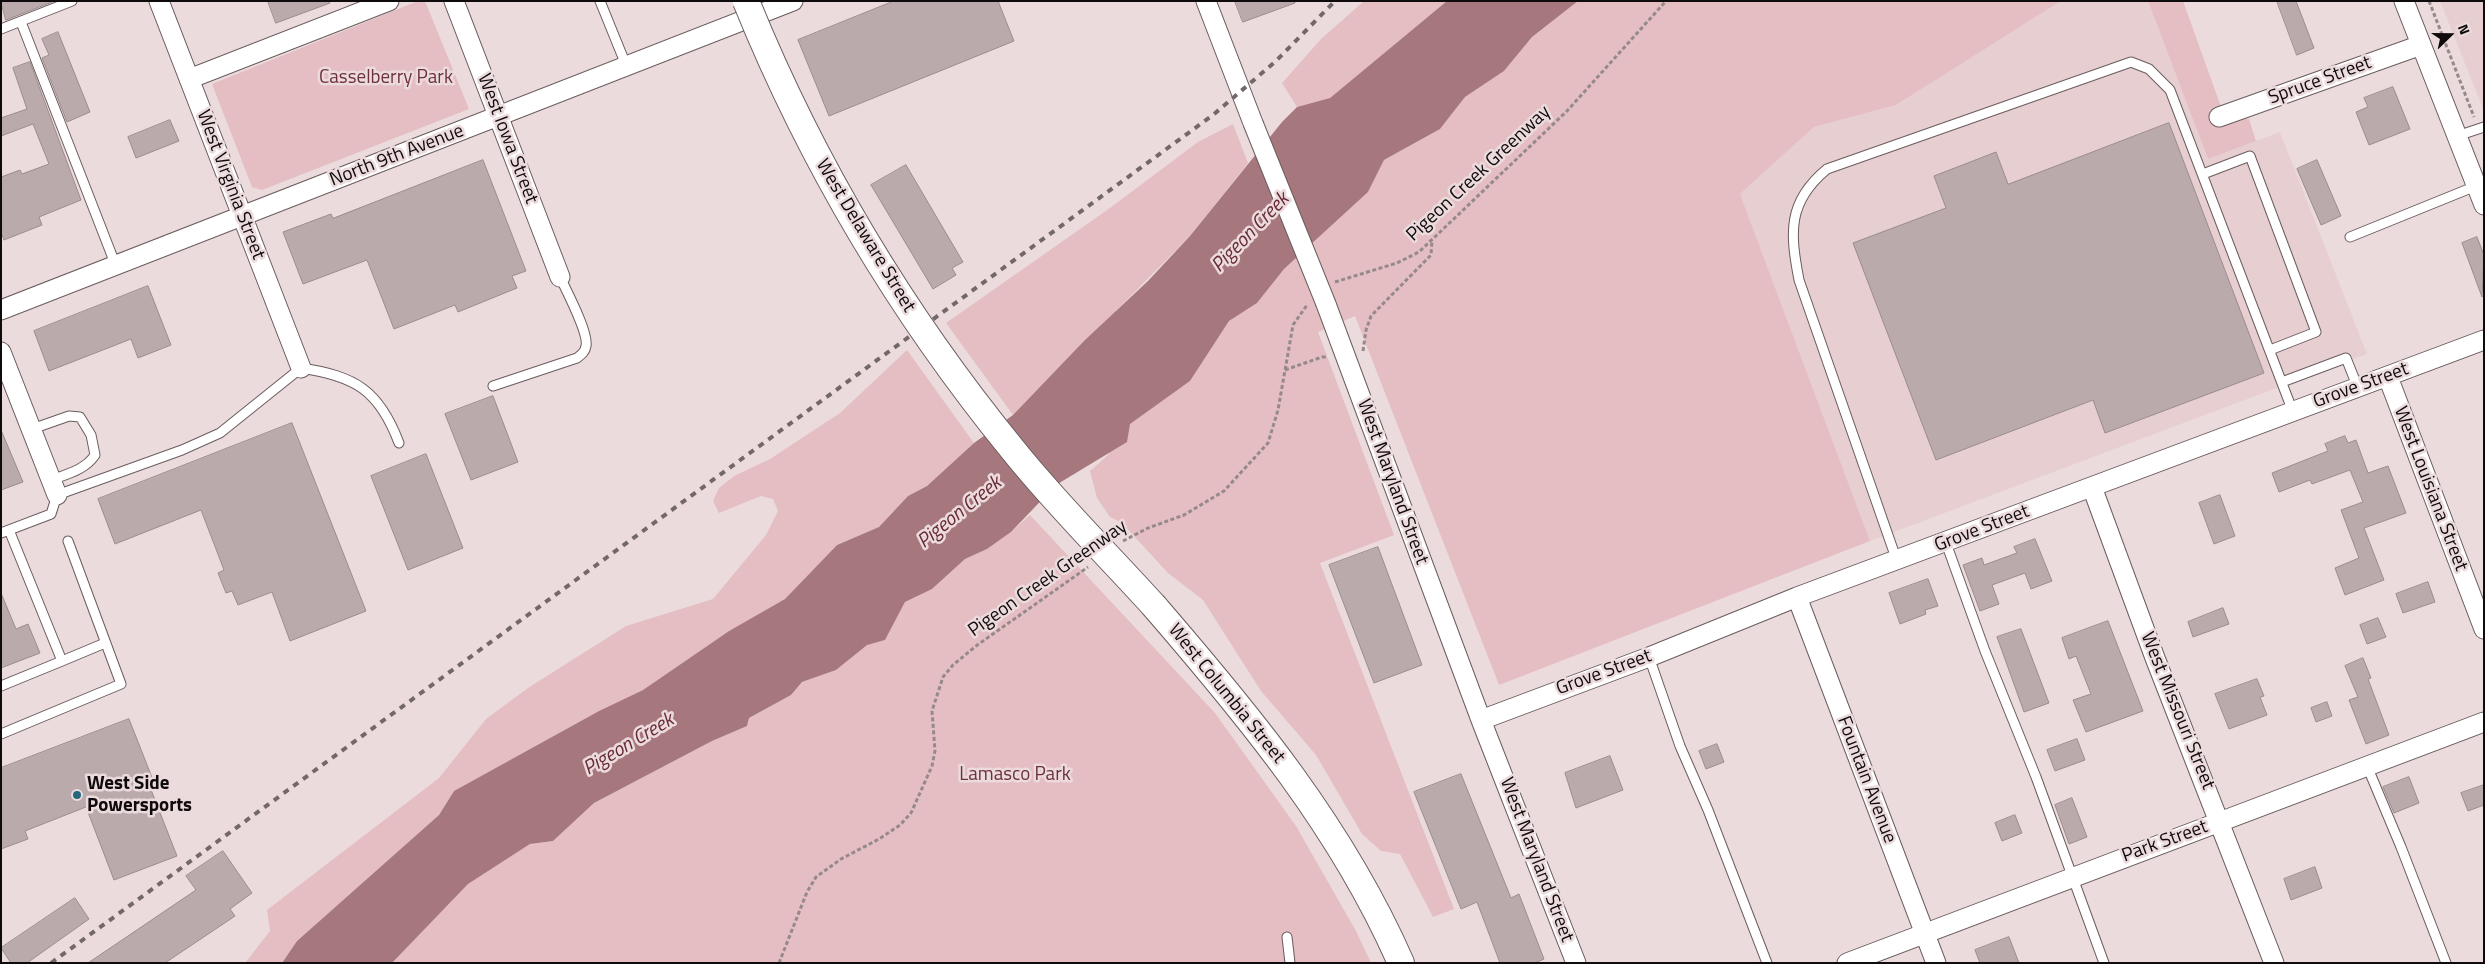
<!DOCTYPE html>
<html>
<head>
<meta charset="utf-8">
<style>
	body { margin:0 }
	#map { position:relative; width:2485px; height:964px; overflow:hidden; background:#ecdbdd; font-family:"Titillium Web",sans-serif }
	canvas { display:block }
	.frame { position:absolute; inset:0; border:2px solid #0f0a0b; pointer-events:none }
	.north { position:absolute; left:2425px; top:10px; width:50px; height:50px; -webkit-text-stroke:4px #ecdbdd; paint-order:stroke; rotate:68deg; font-size:14px; font-weight:700; line-height:20px; text-align:center; color:#0f0a0b }
	.north::after { content:''; display:block; margin:auto; width:18px; height:22px; background:#0f0a0b; clip-path:polygon(50% 0,100% 100%,50% 72%,0 100%) }
</style>
</head>
<body>
<div id="map">
<canvas width="2485" height="964"></canvas>
<div class="frame"></div>
<div class="north">N</div>
</div>
<script>
const ctx = document.querySelector('canvas').getContext('2d');
ctx.lineJoin = 'round';
function fill(path, color) {
  ctx.fillStyle = color;
  ctx.fill(path, 'evenodd');
}
function stroke(path, color, width, dash) {
  ctx.strokeStyle = color;
  ctx.lineWidth = width;
  ctx.lineCap = dash ? 'butt' : 'round';
  ctx.setLineDash(dash || []);
  ctx.stroke(path);
}
function write(font, color, halo, rows, align = 'center') {
  ctx.font = font + ' "Titillium Web",sans-serif';
  ctx.lineWidth = 5;
  ctx.setLineDash([]);
  ctx.textBaseline = 'middle';
  ctx.strokeStyle = halo;
  ctx.fillStyle = color;
  for (const [text, x, y, turn = 0] of rows) {
    ctx.save();
    ctx.translate(x, y);
    ctx.rotate((+turn || 0) * Math.PI / 180);
    ctx.textAlign = isNaN(turn) ? turn : align;
    if (halo) ctx.strokeText(text, 0, 0);
    ctx.fillText(text, 0, 0);
    ctx.restore();
  }
}
fill(new Path2D(`
	M2061,1H2148L2208,159L2280,132L2367,354L1870,541L1740,194L1814,127L1896,105Z
	M2440,1H2484V111Z`), '#e7ced0');
fill(new Path2D(`
	M418,1H425L469,109L262,190L252,187L212,84Z
	M1364,1H1447L1330,98L1297,107L1282,83L1321,39Z
	M1578,1H2061L1896,105L1814,127L1740,194L1870,541L1499,685L1355,316L1318,332L1394,535L1320,563L1454,909L1433,917L1400,854L1381,851L1362,834L1316,755L1261,691L1203,600L1168,573L1122,523L1110,517L1097,498L1090,471L1107,456L1129,424L1190,381L1229,321L1257,303L1284,269L1368,192L1384,160L1440,129L1465,97L1504,71L1532,37Z
	M2148,1H2183L2220,104L2232,118L2249,119L2256,141L2208,159Z
	M1233,124L1248,163L1190,236L1013,415L946,323L1110,208L1198,142Z
	M907,350L974,443L927,486L908,496L879,527L837,545L785,599L729,631L643,690L599,711L454,791L439,815L297,941L282,963H245L270,931L267,910L439,778L486,719L528,688L626,626L713,599L766,535L778,511L773,499L761,496L719,513L713,501L719,488L734,476L770,459L840,413Z
	M1030,515L1215,713L1296,826L1356,931L1371,963H392L468,884L530,844L553,841L594,803L712,741L747,726L749,718L791,695L802,682L836,670L867,644L885,640L905,602L932,589L965,559L987,549L1011,532Z`), '#e4bec2');
fill(new Path2D(`
	M1447,1H1578L1532,37L1504,71L1465,97L1440,129L1384,160L1368,192L1284,269L1257,303L1229,321L1190,381L1130,424L1127,442L1056,485L1011,532L987,549L965,559L932,589L905,602L885,640L867,645L836,670L802,682L791,695L749,718L747,726L712,741L594,803L553,841L530,844L468,884L392,963H282L297,941L439,815L454,791L599,711L643,690L729,631L785,599L837,545L879,527L908,496L927,486L974,443L1013,415L1085,340L1148,281L1190,236L1282,122L1297,107L1330,98Z`), '#a6787e');
const building = new Path2D(`
	M1,1H52V2L6,20Z
	M268,1H329L330,3L276,23Z
	M894,1H998L1014,41L829,116L798,40Z
	M1235,1H1295V3L1243,22Z
	M2277,1H2296L2314,48L2297,55Z
	M58,32L90,112L67,122L42,58L49,55L42,39Z
	M30,62L81,200L39,217L42,225L4,240L1,232V177L20,170L22,174L49,164L33,124L1,136V118L27,109L13,68Z
	M2393,87L2410,129L2369,145L2356,112L2368,107L2364,98Z
	M170,120L179,141L136,158L128,137Z
	M2169,123L2264,373L2105,433L2093,400L1936,460L1853,243L1946,208L1934,176L1996,152L2008,184Z
	M483,160L526,271L512,276L517,288L458,312L455,305L394,329L367,260L303,284L283,232L331,214L333,218Z
	M2317,160L2341,216L2321,225L2297,169Z
	M906,165L963,262L952,268L956,275L933,289L871,185Z
	M2477,237L2484,255L2482,297L2462,243Z
	M148,286L171,345L138,358L131,339L49,371L34,331Z
	M493,396L518,462L471,480L445,414Z
	M292,423L366,611L290,641L272,592L238,605L232,591L226,593L218,573L224,570L201,510L115,544L98,499Z
	M1,430L23,482L1,490Z
	M2345,436L2348,443L2356,440L2368,473L2388,466L2406,513L2364,528L2384,580L2345,595L2335,568L2359,558L2341,510L2363,502L2350,470L2312,484L2310,480L2279,492L2272,473L2328,451L2325,444Z
	M426,454L463,548L408,570L371,476Z
	M2220,495L2235,536L2214,544L2199,503Z
	M2035,539L2052,581L2031,589L2025,573L1992,585L1999,604L1980,611L1963,565L1982,558L1984,565L2017,553L2014,547Z
	M1378,547L1422,665L1374,683L1329,565Z
	M1928,579L1938,606L1925,610L1926,614L1900,624L1889,593Z
	M2428,582L2435,602L2403,613L2396,594Z
	M1,593L16,629L28,624L40,653L1,668Z
	M2223,608L2229,624L2193,637L2188,622Z
	M2378,618L2386,637L2367,644L2360,625Z
	M2108,621L2143,711L2086,732L2073,700L2091,694L2076,656L2069,659L2062,638Z
	M2021,629L2049,703L2024,712L1997,637Z
	M2363,658L2371,678L2368,679L2389,735L2366,744L2349,700L2358,697L2345,666Z
	M2257,679L2264,696L2260,697L2267,715L2229,729L2215,694Z
	M2327,702L2332,716L2316,722L2311,708Z
	M129,719L153,780L148,782L177,856L114,880L86,807L25,831L28,839L1,849V768Z
	M2077,739L2085,760L2055,771L2047,750Z
	M1717,744L1724,762L1706,769L1699,751Z
	M1610,756L1623,790L1576,808L1565,773Z
	M1461,774L1511,898L1519,894L1544,959L1535,963H1500L1477,902L1461,909L1414,792Z
	M2409,777L2419,803L2394,813L2383,787Z
	M2484,785V805L2468,811L2461,793Z
	M2072,798L2087,837L2069,844L2055,805Z
	M2015,815L2022,833L2002,841L1995,823Z
	M223,851L252,893L230,909L235,916L165,963H88L196,890L186,876Z
	M2315,867L2322,888L2291,900L2284,879Z
	M75,898L89,919L27,963H11L1,948Z
	M2009,937L2019,963H1980L1975,950Z`);
fill(building, '#baaaab');
stroke(building, '#9b8c8d', 1);
const service = new Path2D(`
	M600,1L626,65
	M21,22L116,266
	M1,29L72,1
	M2457,136L2484,127
	M2203,174L2250,156L2316,332L2270,350
	M2350,237L2476,186
	M2282,382L2346,358L2358,388
	M493,386L577,358C582,354 585,352 586,346C589,333 566,290 560,277
	M32,429L69,416L80,417L91,435L95,455C85,470 67,474 51,480
	M9,530L62,661L105,643
	M1,533L51,514L57,495L182,450L220,433L301,368C355,376 379,390 399,443
	M1946,543L1985,651L2036,777L2104,963
	M1897,561L1799,280C1790,233 1787,202 1827,169L2131,62L2149,69L2170,90L2293,412
	M1649,657L1680,746L1708,810L1767,963
	M1,686L62,661
	M1,734L121,684L68,541
	M2367,766L2401,847L2446,963
	M1287,937L1290,963`);
const minor = new Path2D(`
	M159,1L301,368
	M454,1L560,277
	M1206,1L1253,123
	M2404,1L2484,205
	M189,79L389,1
	M2219,117L2421,45
	M1326,304L1481,720L1576,963
	M1,310L793,1
	M1,352L57,495
	M2388,377L2484,629
	M2092,487L2155,658L2274,963
	M1797,597L1936,963
	M1481,720L1649,657L1797,597L2484,340
	M1847,963L2484,722`);
const secondary = new Path2D(`
	M1155,607C1250,717 1342,828 1401,963`);
stroke(service, '#6a5c5d', 11);
stroke(minor, '#6a5c5d', 21);
stroke(secondary, '#6a5c5d', 28);
stroke(new Path2D(`
	M2429,1L2474,117
	M1335,282L1397,263L1419,252L1567,111L1666,1
	M1363,351L1366,330L1371,316L1431,255L1432,240
	M1285,370L1322,357H1328
	M1123,541L1148,528L1184,515L1224,491L1268,443L1278,410L1293,325L1307,305
	M779,963L807,892L816,877L841,859L879,839L900,825L911,813L932,766L935,751L932,711L943,677L953,665L976,646L1088,567`), '#96898b', 3, [4, 2.5]);
stroke(service, '#fff', 9);
stroke(minor, '#fff', 19);
stroke(secondary, '#fff', 26);
stroke(new Path2D(`
	M51,963L1213,115L1276,61L1335,1`), '#726869', 4, [6, 6]);
const minorBridge = new Path2D(`
	M1253,123L1326,304`);
const secondaryBridge = new Path2D(`
	M746,1C812,164 902,314 1013,450C1057,505 1108,555 1155,607`);
stroke(minorBridge, '#6a5c5d', 21, []);
stroke(secondaryBridge, '#6a5c5d', 28, []);
stroke(minorBridge, '#fff', 19);
stroke(secondaryBridge, '#fff', 26);
for (const [x, y, r, color] of [
	[77,795,5,"#26687b"]
]) {
  const dot = new Path2D();
  dot.arc(x, y, r, 0, 2 * Math.PI);
  ctx.fillStyle = color;
  ctx.fill(dot);
  stroke(dot, '#ecdbdd', 2);
}
write('19px', '#6e313b', '#ecdbdd', [
	["Casselberry Park",386,78],
	["Lamasco Park",1015,775]
]);
write('19px', '#0f0a0b', '#ecdbdd', [
	["Spruce Street",2320,81,-20],
	["West Iowa Street",507,139,69],
	["North 9th Avenue",397,156,-21],
	["Pigeon Creek Greenway",1479,174,-43],
	["West Virginia Street",230,185,69],
	["West Delaware Street",865,236,59],
	["Grove Street",2361,386,-20],
	["West Maryland Street",1392,482,70],
	["West Louisiana Street",2430,489,69],
	["Grove Street",1982,529,-21],
	["Pigeon Creek Greenway",1048,579,-35],
	["Grove Street",1604,673,-20],
	["West Columbia Street",1226,694,51],
	["West Missouri Street",2177,711,68],
	["Fountain Avenue",1866,780,69],
	["Park Street",2165,842,-20],
	["West Maryland Street",1536,860,69]
]);
write('bold 19px', '#0f0a0b', '#ecdbdd', [
	["West Side",87,784],
	["Powersports",87,806]
], 'left');
write('italic 20px', '#672a35', '#ecdbdd', [
	["Pigeon Creek",1251,233,-46],
	["Pigeon Creek",960,513,-39],
	["Pigeon Creek",629,745,-31]
]);
</script>
</body>
</html>
